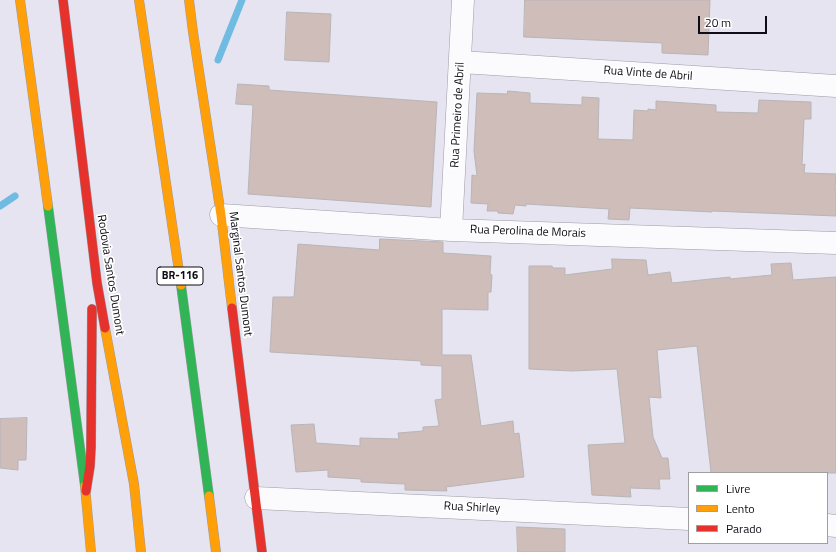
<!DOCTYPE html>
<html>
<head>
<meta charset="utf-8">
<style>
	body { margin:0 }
	#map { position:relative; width:836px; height:552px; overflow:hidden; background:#e5e4f0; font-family:"Titillium Web",sans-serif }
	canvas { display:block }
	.legend { position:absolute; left:688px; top:472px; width:140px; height:72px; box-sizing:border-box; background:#fff; border:1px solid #9f9ea1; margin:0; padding:5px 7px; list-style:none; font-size:12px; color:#0e0d15 }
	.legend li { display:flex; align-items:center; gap:8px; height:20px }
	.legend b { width:20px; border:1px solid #9f9ea1 }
	.scale { position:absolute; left:698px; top:16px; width:69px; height:18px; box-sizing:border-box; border:2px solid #0e0d15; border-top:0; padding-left:5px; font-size:12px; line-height:14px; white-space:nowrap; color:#0e0d15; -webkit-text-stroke:3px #fff; paint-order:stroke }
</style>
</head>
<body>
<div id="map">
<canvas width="836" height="552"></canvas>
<ul class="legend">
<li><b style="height:5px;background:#30b455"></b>Livre</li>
<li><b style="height:5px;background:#ff9f0a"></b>Lento</li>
<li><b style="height:5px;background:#e5322d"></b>Parado</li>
</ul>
<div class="scale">20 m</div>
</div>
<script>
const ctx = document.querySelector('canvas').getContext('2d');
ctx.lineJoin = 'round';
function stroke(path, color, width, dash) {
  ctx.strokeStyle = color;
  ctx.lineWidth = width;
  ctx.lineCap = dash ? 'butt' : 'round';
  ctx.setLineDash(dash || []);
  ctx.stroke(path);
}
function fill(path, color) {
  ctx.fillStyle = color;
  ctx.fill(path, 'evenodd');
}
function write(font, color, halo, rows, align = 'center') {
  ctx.font = font + ' "Titillium Web",sans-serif';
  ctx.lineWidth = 3.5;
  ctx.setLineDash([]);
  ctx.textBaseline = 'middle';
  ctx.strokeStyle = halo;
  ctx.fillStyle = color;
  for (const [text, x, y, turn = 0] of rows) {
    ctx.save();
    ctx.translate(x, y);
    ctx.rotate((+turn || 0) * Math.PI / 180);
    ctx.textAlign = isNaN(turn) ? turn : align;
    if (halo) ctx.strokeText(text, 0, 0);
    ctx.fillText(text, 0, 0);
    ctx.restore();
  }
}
stroke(new Path2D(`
	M218,60L242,0
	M0,206L15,196`), '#6fbbe1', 7);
const building = new Path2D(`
	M525,0H710L708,55L662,53V43L524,37Z
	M287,12L331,14L329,62L285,60Z
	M238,84L269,86V90L437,102L431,207L248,194L253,105L236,104Z
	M508,91L530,93V103L582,105V97L599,98L598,139L633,140L634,110L648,111V109L656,110V101L716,105V112L758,113L759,100L811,102V119H804L802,165L805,164L804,173L836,174L835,189H836V216L712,211V212L630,208L629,220L608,219L609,209L526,204V206L515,205L513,214L498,213V211H487L488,204L471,203L472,175L477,176L474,151L477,93L507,94Z
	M380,239L443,242V253L491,256L490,274L492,275L491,292H488V310L442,309V355H471L481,426L513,421L514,434L519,433L524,477L446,487L447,491L405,490V484L361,482V479L328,477V470L296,472L291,425L314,424L316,443L360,446V438L399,439L398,433L423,431V427L439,426L435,400L442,399V366L421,365V361L270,352L273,297H294L298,244L379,250Z
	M612,259L646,260L648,275L670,272L672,283L730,277V279L772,275L771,264L791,263L793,280L836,277V473H711L697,346L657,350L661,398L649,397L653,437L662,458H668L670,479H659L660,489L630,488L631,497L592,495L588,445L625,443L617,369L572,371L529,369V266H552L553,268H565V275L612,269Z
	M27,418L26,460H18V470L0,468V419Z
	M517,527L565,529V552H518Z`);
fill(building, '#cebdb9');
stroke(building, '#b9b4b7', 1);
const street = new Path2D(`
	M461,62L836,86
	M221,215L451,230L836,243
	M451,230L463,0
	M256,498L689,519
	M827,525L836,526`);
const fast = new Path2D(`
	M48,206L85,486
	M181,285L209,496`);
const slow = new Path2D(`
	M20,0L48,206
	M139,0L181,285
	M189,0L193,32L221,215L232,308
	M105,328L134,484L141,552
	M85,486L91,552
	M209,496L216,552`);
const jam = new Path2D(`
	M63,0L97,283L105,328
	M232,308L262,552
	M86,491L90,466L91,447L92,309`);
stroke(street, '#9c9ba4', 23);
stroke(fast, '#9c9ba4', 10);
stroke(slow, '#9c9ba4', 10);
stroke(jam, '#9c9ba4', 10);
stroke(street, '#fbfbfd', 22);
stroke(fast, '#30b455', 9);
stroke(slow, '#ff9f0a', 9);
stroke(jam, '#e5322d', 9);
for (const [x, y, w] of [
	[180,276,46]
]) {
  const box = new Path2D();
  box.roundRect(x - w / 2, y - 9, w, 18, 3);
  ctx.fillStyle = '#fff';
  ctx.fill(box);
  stroke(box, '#0e0d15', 1);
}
write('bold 11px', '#0e0d15', null, [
	["BR-116",180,276]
]);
write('12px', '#0e0d15', '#fff', [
	["Rua Vinte de Abril",648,74,4],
	["Rua Primeiro de Abril",458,115,-87],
	["Rua Perolina de Morais",528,232,2],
	["Marginal Santos Dumont",240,274,83],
	["Rodovia Santos Dumont",110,275,81],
	["Rua Shirley",472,508,3]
]);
</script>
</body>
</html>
